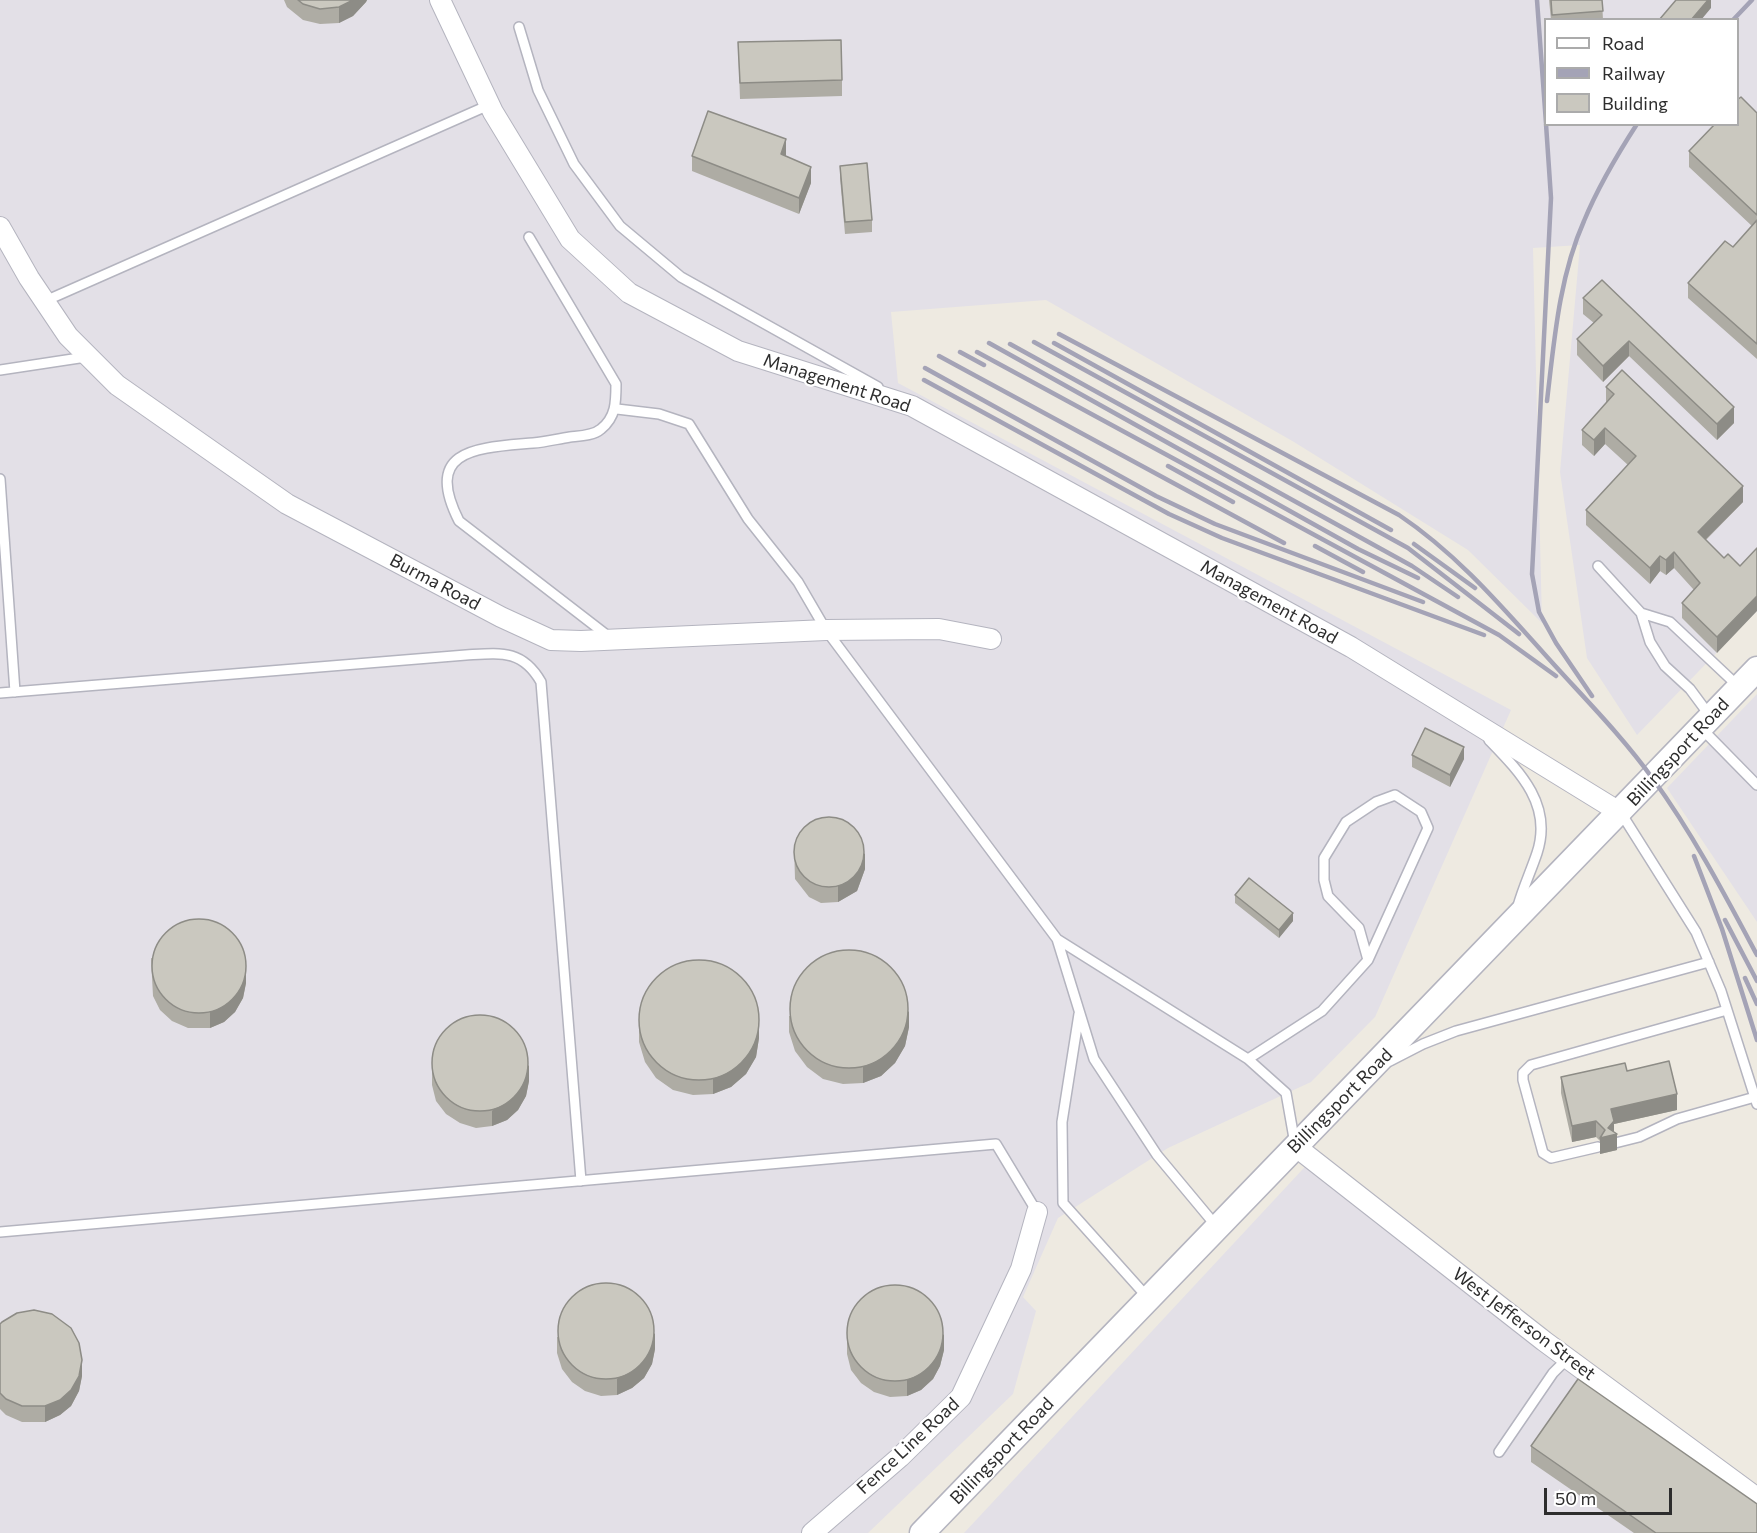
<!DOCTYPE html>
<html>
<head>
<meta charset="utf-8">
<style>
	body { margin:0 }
	#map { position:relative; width:1757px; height:1533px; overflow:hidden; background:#eeeae1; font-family:Commissioner,sans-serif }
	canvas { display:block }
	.legend { position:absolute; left:1544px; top:18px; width:195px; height:108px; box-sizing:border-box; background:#fff; border:2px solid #ababab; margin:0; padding:8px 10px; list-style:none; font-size:18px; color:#2d2d2d }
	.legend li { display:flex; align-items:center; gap:12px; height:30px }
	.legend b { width:30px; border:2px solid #ababab }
	.scale { position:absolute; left:1544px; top:1488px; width:128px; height:27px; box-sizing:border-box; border:3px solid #2d2d2d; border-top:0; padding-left:8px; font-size:18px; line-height:21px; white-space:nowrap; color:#2d2d2d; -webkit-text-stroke:4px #fff; paint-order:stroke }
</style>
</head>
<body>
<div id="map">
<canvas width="1757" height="1533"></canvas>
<ul class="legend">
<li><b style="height:8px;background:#fff"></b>Road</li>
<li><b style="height:8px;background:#a4a3b6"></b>Railway</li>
<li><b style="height:16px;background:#cac8bf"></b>Building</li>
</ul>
<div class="scale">50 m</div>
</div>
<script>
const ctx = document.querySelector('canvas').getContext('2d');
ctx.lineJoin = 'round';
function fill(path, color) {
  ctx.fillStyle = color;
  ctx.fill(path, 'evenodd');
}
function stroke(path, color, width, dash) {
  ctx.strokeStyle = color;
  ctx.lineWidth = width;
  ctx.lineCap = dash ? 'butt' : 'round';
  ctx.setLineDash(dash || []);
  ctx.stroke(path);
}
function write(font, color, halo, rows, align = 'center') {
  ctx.font = font + ' Commissioner,sans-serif';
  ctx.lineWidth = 4.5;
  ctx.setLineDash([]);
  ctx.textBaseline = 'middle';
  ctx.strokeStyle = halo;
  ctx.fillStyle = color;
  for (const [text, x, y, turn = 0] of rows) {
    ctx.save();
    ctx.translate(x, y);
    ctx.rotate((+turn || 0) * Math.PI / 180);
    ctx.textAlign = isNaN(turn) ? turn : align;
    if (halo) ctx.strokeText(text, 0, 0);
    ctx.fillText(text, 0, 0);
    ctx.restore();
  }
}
fill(new Path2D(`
	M0,0H1757V611L1637,735L1587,658L1560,472L1580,245L1533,248L1542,623L1468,550L1294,442L1046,300L891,312L898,383L1511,710L1375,1017L1311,1082L1168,1148L1058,1218L1023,1297L1036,1311L1013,1394L868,1533H0ZM1546,20H1738V124H1546Z
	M1757,694V922L1667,788Z
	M1315,1156L1639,1404L1757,1533H964Z`), '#e3e0e7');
const service = new Path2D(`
	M519,27L538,90L574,164L620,226L681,277L878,387
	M529,237L616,384C616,402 616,417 601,429C593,436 579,436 570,437C557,439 546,442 533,443C478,448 422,448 459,521L608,636
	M45,301L489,105
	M0,370L86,357
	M617,409L659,414L689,424L748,519L798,582L826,630L1057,939L1094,1059L1157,1155L1217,1227
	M0,479L15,692
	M1598,566L1641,613L1650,642L1665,666L1690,689L1710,716
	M1641,613L1670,622L1738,686
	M0,693L466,655C500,653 522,649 541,682L581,1181
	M1701,728L1757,785
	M1489,740C1520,772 1553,805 1537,853C1531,871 1523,888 1518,906
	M1621,813L1696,932L1721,991L1757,1104
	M1057,939L1248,1059L1286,1093L1295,1144
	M1079,1014L1062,1122L1063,1203L1149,1299
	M1248,1059L1322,1011L1368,960L1428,828L1421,812L1395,795L1376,802L1346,822L1324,858V880L1328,896L1359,928L1368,960
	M1390,1061L1423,1044L1456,1031L1709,962
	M1615,1143L1639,1137L1677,1119L1755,1097
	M1598,1147L1551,1158L1543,1153L1523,1080V1073L1531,1065L1727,1010
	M0,1232L996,1144L1037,1212
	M1499,1452L1553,1373L1568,1358`);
const minor = new Path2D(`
	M440,0L493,112L570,239L629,293L738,351L912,406L1351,647L1621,813
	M0,227L29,278L68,336L117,385L287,504L501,617L551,640L581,641L826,630L939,629L991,639
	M1295,1146L1544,1341L1757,1498
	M812,1533L900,1457L961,1397L1021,1269L1037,1212`);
const tertiary = new Path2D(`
	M922,1533L1757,669`);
stroke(service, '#b4b4bf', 12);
stroke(minor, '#b4b4bf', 22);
stroke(tertiary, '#b4b4bf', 27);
stroke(service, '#fff', 9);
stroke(minor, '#fff', 20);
stroke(tertiary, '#fff', 24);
stroke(new Path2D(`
	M1537,0L1546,123
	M1733,20L1752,0
	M1546,124L1551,198L1532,574L1539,612L1556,643L1592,696
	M1059,334L1399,515C1454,552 1496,600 1540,649C1578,692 1620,733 1653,779C1693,834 1725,895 1757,955
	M1034,342L1408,548L1519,634
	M989,343L1358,549L1418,578
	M1054,343L1391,530
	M1010,344L1412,566L1458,597
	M960,352L984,365
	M977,352L1499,635L1556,676
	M939,356L1284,543
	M925,368L1156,496L1215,524L1423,602
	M924,380L1169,514L1222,538L1484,635
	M1547,401C1554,342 1559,277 1584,221C1598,187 1617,155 1637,124
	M1168,466L1233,502
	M1414,544L1475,588
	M1315,546L1363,572
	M1694,856L1722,929L1757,1040
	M1725,920L1757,981
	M1745,978L1757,1004`), '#a4a3b6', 4.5);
fill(new Path2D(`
	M284,0H367L366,2L353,16L339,23L320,24L303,20L287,7Z
	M1549,0H1602L1603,20H1551Z
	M738,42L842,80V96L740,99Z
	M1757,113V359L1688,298V283L1733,247L1752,226L1689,167V151Z
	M692,156H785L811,183L799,214L692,171Z
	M840,166L872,220V232L845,234L840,178Z
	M1583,298L1734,423L1717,440L1629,356L1603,382L1577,355V339L1594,323L1583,314Z
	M1606,387L1743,502L1706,540L1724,558L1717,653L1682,618V603L1694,590L1674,568L1666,575L1660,571L1650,584L1586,525V510L1628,465L1605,444L1594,456L1582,445V430L1606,403Z
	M1412,755L1464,759L1450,787L1412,767Z
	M794,845L865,869L857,891L838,902L821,903L809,897L795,879Z
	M1235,895L1293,921L1279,938L1235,903Z
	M151,958L246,983L243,998L235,1012L224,1022L210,1028H188L172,1021L160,1010L153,996Z
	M789,1016L909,1027L905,1046L895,1063L881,1076L863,1083L843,1084L823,1079L807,1067L795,1051L789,1032Z
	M639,1027L759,1038L756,1057L746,1074L731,1087L713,1094L693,1095L673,1090L656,1078L645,1062L639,1042Z
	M432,1069L529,1081L526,1096L518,1110L507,1120L492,1126L476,1128L460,1123L446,1114L436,1101L432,1085Z
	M1627,1071L1677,1110L1614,1124V1132L1617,1150L1600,1154V1141L1596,1137L1572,1142L1561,1093V1077Z
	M0,1324L82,1376L79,1391L71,1406L60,1415L45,1422H22L6,1415L0,1409Z
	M557,1337L655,1349L652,1364L644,1378L632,1388L617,1395L601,1396L585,1391L572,1382L562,1369L557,1353Z
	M847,1339L944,1350L940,1366L933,1379L921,1390L907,1396L890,1397L874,1392L861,1383L851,1370L847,1354Z
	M1531,1446L1757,1533H1634L1531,1462Z`), '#aeaca4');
fill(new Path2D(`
	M353,0H367L366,2L353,16L339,23V7Z
	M1708,0H1711V8L1701,20H1691Z
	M786,139V155L781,170V154Z
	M811,167V183L799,214V198Z
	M1629,341V356L1603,382V366Z
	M1734,407V423L1717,440V424Z
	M1605,428V444L1594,456V440Z
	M1743,486V502L1698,547V532Z
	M1674,552V568L1666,575V560Z
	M1660,556V571L1650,584V568Z
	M1757,596V611L1717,653V637Z
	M1464,747V759L1450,787V775Z
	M865,853V869L857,891L838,902V886Z
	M1293,913V921L1279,938V930Z
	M246,967V983L243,998L235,1012L224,1022L210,1028V1012Z
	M909,1011V1027L905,1046L895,1063L881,1076L863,1083V1067Z
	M759,1022V1038L756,1057L746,1074L731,1087L713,1094V1078Z
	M529,1065V1081L526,1096L518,1110L507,1120L492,1126V1111Z
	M1677,1094V1110L1614,1124V1135L1617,1134V1150L1600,1154V1138L1608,1128L1611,1109Z
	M1596,1121V1137L1572,1142V1126Z
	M655,1333V1349L652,1364L644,1378L632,1388L617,1395V1379Z
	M944,1334V1350L940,1366L933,1379L921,1390L907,1396V1380Z
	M82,1360V1376L79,1391L71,1406L60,1415L45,1422V1406Z`), '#8d8c86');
const building = new Path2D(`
	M298,0H353L339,7L320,9L303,4Z
	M1551,0H1602L1603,11L1552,15Z
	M1676,0H1708L1691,20H1659Z
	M841,40L842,80L740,83L738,42Z
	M1741,97L1757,113V215L1689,151L1715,124H1737V100Z
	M708,111L786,139L781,154L811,167L799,198L692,156Z
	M867,163L872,220L845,222L840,166Z
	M1757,220V344L1688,283L1725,241L1733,247Z
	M1602,280L1734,407L1717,424L1629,341L1603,366L1577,339L1602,315L1583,298Z
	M1622,370L1743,486L1698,532L1724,558L1728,554L1740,566L1757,548V596L1717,637L1682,603L1700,583L1674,552L1666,560L1660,556L1650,568L1586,510L1636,456L1605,428L1594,440L1582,430L1614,394L1606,387Z
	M1425,728L1464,747L1450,775L1412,755Z
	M794 852a35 35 0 1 1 70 0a35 35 0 1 1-70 0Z
	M1249,878L1293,913L1279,930L1235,895Z
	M152 966a47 47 0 1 1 94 0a47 47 0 1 1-94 0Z
	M790 1009a59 59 0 1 1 118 0a59 59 0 1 1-118 0Z
	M639 1020a60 60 0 1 1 120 0a60 60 0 1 1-120 0Z
	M432 1063a48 48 0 1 1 96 0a48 48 0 1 1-96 0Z
	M1669,1061L1677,1094L1611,1109L1614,1121L1608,1128L1617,1134L1600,1138L1605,1130L1596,1121L1572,1126L1561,1077L1625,1063L1627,1071Z
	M558 1331a48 48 0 1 1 96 0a48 48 0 1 1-96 0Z
	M847 1333a48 48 0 1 1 96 0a48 48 0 1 1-96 0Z
	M34,1310L52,1314L71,1328L79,1343L82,1360L79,1376L71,1390L60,1400L45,1406H22L6,1399L0,1393V1324L2,1322L17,1313Z
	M1578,1379L1757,1504V1533H1656L1531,1446Z`);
fill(building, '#cac8bf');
stroke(building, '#8d8c86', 1.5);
write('18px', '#2d2d2d', '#fff', [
	["Management Road",837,383,18],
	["Burma Road",435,582,28],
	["Management Road",1269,602,29],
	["Billingsport Road",1678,752,-47],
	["Billingsport Road",1340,1101,-45],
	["West Jefferson Street",1524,1324,37],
	["Fence Line Road",908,1446,-43],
	["Billingsport Road",1002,1451,-46]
]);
</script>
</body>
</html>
